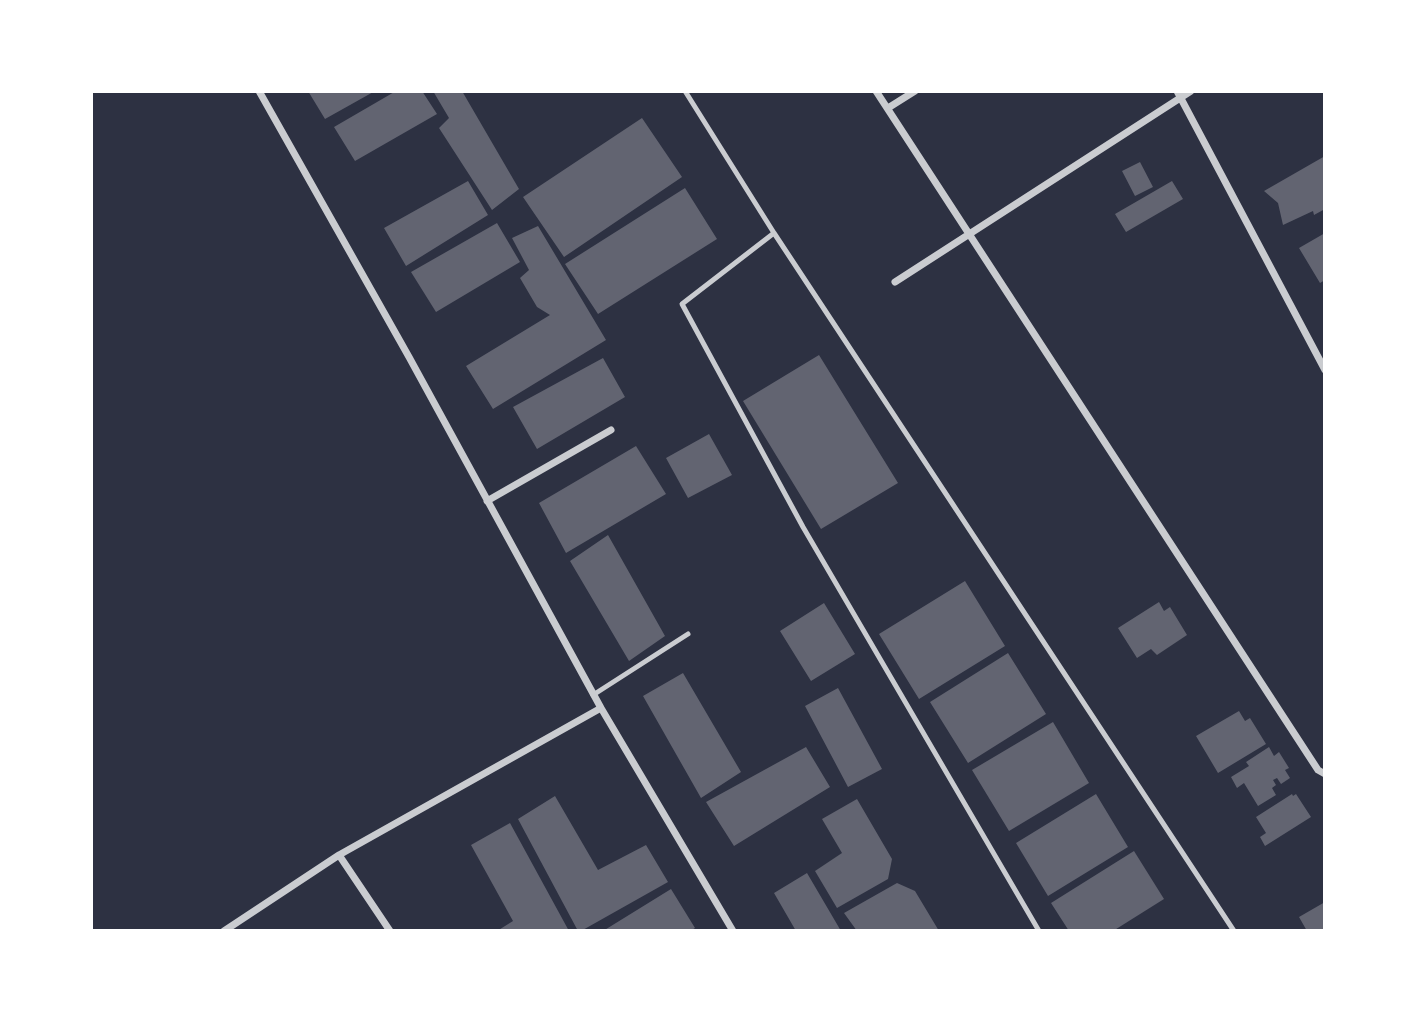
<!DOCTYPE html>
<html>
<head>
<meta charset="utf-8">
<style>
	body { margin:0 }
	#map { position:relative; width:1416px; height:1022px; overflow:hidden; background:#2d3142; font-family:"IBM Plex Sans",sans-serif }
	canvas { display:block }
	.frame { position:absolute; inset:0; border:93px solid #fff; pointer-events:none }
</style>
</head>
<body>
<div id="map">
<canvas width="1416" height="1022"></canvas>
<div class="frame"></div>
</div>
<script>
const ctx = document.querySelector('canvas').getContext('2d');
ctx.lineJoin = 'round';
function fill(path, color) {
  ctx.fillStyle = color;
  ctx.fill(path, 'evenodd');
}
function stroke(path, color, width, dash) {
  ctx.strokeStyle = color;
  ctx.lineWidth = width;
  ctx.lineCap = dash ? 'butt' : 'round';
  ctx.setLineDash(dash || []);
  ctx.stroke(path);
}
fill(new Path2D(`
	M308,91H375L325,119Z
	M396,91H422L437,114L355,161L334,127Z
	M433,91H462L519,189L492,210L439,128L449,118Z
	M642,118L682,177L564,257L523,197Z
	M1325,156V209L1314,215L1313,211L1283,225L1278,203L1264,191Z
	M1140,162L1153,187L1135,196L1122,171Z
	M468,181L488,215L406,266L384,228Z
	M1172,181L1183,199L1126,232L1115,214Z
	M685,188L717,239L598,314L565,264Z
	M497,223L520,262L436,312L411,272Z
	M538,226L606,340L493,409L466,366L550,315L537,307L520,278L529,270L512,238Z
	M1325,233V280L1320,283L1299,248Z
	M819,355L898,483L821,529L743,401Z
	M603,358L625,397L537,449L513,407Z
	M709,434L732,475L688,498L666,458Z
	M636,446L666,494L566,553L539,503Z
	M608,535L665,636L629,661L570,561Z
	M965,581L1005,646L919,699L879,634Z
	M1159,602L1164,611L1170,607L1187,635L1157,655L1151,649L1137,658L1118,628Z
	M824,603L855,654L811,681L780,631Z
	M1008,653L1046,714L968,763L930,702Z
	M683,673L741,772L701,798L643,696Z
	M838,688L882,769L848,787L805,706Z
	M1239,711L1245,721L1250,718L1266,744L1218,773L1196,736Z
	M1053,722L1089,783L1009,831L972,770Z
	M806,747L830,787L734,846L706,802Z
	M1269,747L1274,756L1279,752L1289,768L1285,770L1290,778L1281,784L1277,778L1273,780L1276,785L1272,788L1276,795L1258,806L1244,783L1237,788L1231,777L1249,766L1246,762Z
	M1096,794L1128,847L1048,896L1016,843Z
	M1292,794L1293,796L1296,794L1311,817L1265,846L1260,837L1266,833L1256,817Z
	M555,796L598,870L646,845L668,882L581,931H578L518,819Z
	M857,799L892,859L888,879L837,908L815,871L842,853L822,819Z
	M510,823L569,931H497L513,921L471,845Z
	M1134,851L1164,899L1113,931H1069L1051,903Z
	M807,873L841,931H796L774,893Z
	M897,883L915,891L939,931H857L844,913Z
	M671,889L695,928L690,931H603Z
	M1325,902V931H1307L1299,917Z`), '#626471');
stroke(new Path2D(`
	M685,91L774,233L1234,931
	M774,233L682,304L803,527L1039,931
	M593,695L688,634`), '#caccd0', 5);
stroke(new Path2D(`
	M259,91L409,357L601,708L733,931
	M876,91L1318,770L1325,774
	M1177,91L1325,370
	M888,108L915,91
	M895,282L1191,91
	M487,501L611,430
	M339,855L390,931
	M224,931L339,855L601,708`), '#caccd0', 7);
</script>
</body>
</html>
